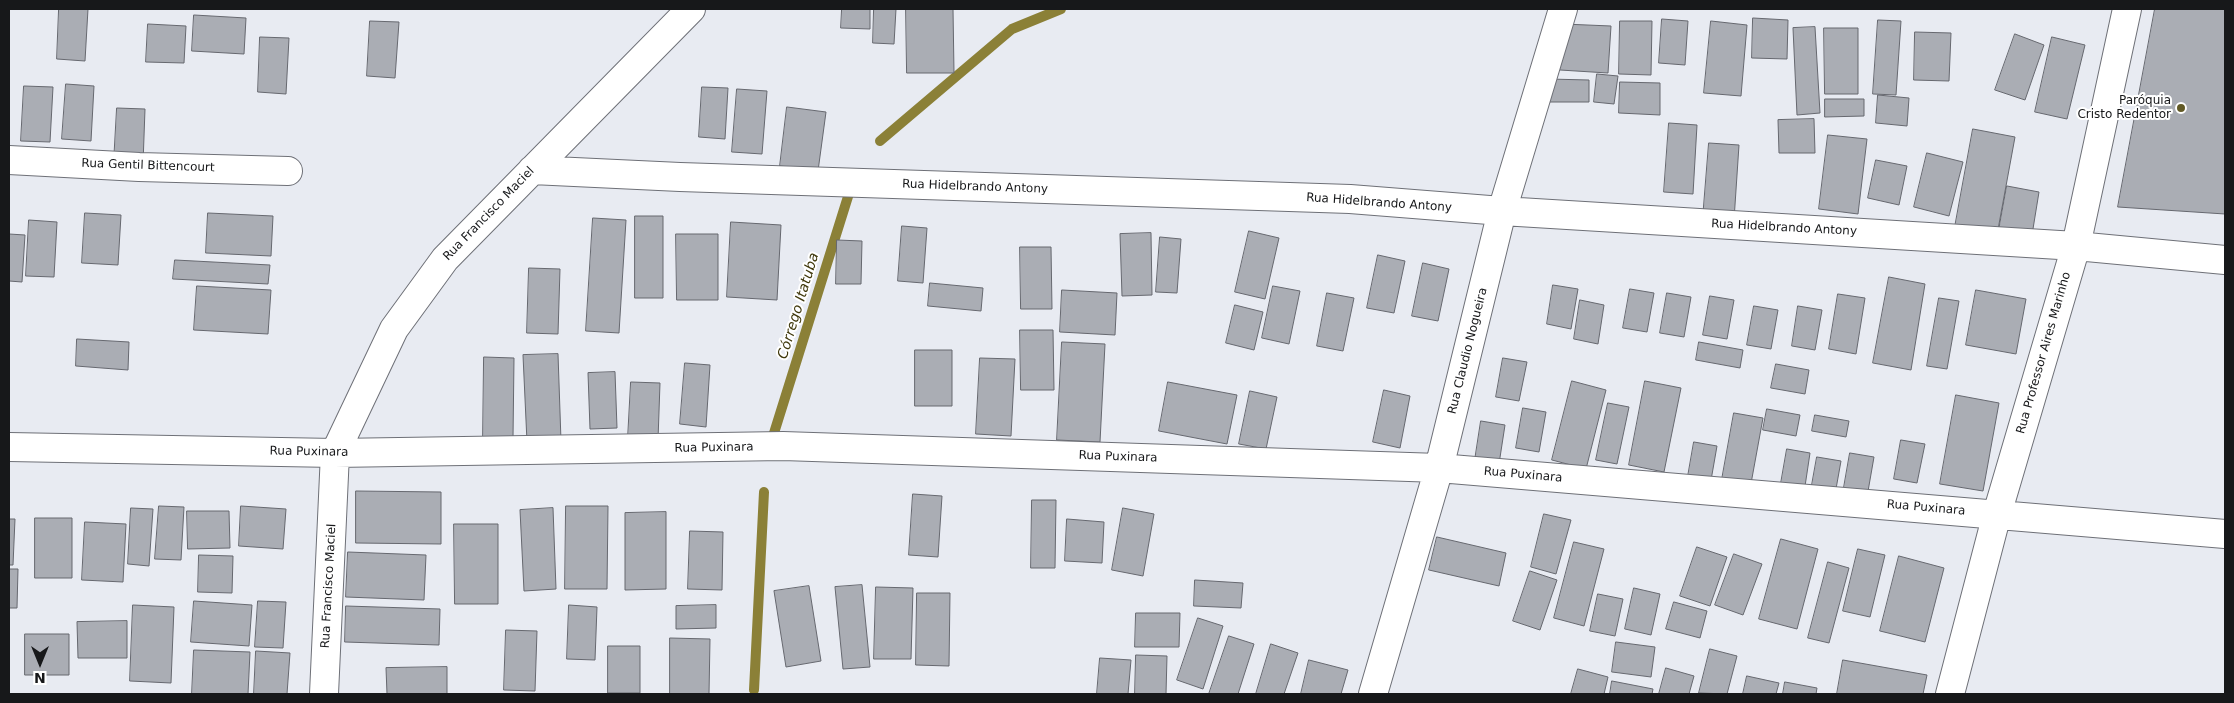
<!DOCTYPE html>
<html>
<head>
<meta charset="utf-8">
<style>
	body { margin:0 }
	#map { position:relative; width:2234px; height:703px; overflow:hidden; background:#e8ebf2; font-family:"DejaVu Sans",sans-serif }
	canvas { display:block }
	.frame { position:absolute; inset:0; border:10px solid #17181a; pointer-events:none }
	.north { position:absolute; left:15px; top:638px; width:50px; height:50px; -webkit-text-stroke:4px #fff; paint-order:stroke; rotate:180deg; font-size:14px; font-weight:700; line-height:20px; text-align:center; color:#17181a }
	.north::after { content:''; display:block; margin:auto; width:18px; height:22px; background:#17181a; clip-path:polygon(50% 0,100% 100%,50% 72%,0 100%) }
</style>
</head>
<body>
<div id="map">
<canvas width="2234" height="703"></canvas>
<div class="frame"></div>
<div class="north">N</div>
</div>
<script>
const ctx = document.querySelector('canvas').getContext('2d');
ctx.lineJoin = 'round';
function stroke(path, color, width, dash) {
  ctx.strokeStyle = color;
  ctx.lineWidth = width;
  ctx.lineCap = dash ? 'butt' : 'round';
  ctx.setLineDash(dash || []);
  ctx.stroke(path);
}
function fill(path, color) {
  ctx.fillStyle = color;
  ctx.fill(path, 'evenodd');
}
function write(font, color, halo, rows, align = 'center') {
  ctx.font = font + ' "DejaVu Sans",sans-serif';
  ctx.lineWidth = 4;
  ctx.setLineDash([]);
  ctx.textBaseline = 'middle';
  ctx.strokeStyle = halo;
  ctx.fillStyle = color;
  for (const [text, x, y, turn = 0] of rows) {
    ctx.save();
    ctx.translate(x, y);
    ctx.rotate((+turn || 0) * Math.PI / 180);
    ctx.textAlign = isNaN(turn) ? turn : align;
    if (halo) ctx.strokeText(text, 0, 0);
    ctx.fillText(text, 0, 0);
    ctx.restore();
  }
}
stroke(new Path2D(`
	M880,141L1012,29L1061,9
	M774,433L851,187
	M754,690L764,492`), '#8b8037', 10);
const building = new Path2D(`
	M59,9H88L85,61L57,59Z
	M842,9H870V29L841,28Z
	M874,9H896L894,44L873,43Z
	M906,9H953L954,73H907Z
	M2155,9H2225V214L2118,207Z
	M194,15L246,18L244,54L192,51Z
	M1753,18L1788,20L1787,59L1752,58Z
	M1662,19L1688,21L1685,65L1659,63Z
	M1878,20L1901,21L1896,95L1873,94Z
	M370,21L399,22L395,78L367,76Z
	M1620,21H1652L1651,75L1619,74Z
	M1711,21L1747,25L1741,96L1704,93Z
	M148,24L186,26L184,63L146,62Z
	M1563,24L1611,26L1608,73L1560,70Z
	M1815,27L1820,113L1797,115L1793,28Z
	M1824,28H1858V94H1825Z
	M1915,32L1951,33L1949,81L1914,80Z
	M2015,34L2044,45L2025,100L1995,90Z
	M260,37L289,38L286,94L258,92Z
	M2052,37L2085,45L2067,119L2035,112Z
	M1597,74L1618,76L1614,104L1594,102Z
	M1548,79L1589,80V102H1547Z
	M1620,82L1660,83V115L1619,113Z
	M66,84L94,86L91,141L62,139Z
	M24,86L53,87L50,142L21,141Z
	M702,87L728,88L725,139L699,137Z
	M737,89L767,91L762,154L732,152Z
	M1878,95L1909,98L1907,126L1876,123Z
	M1825,99H1864V116L1825,117Z
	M787,107L826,112L818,171L780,166Z
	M117,108L145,109L143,164L114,162Z
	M1814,119L1815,153H1779L1778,120Z
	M1669,123L1697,125L1693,194L1664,192Z
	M1973,129L2015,137L1997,235L1955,227Z
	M1828,135L1867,139L1858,214L1819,209Z
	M1709,143L1739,145L1734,220L1703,218Z
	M1927,153L1963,162L1949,216L1914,207Z
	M1876,160L1907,166L1899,205L1868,198Z
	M2007,186L2039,192L2032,235L1999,230Z
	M85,213L121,215L118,265L82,263Z
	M208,213L273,216L271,256L206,253Z
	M635,216H663V298H635Z
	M593,218L626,220L619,333L586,331Z
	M29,220L57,222L54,277L26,276Z
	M731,222L781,225L777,300L727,297Z
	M902,226L927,228L923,283L898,281Z
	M1249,231L1279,238L1265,299L1235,292Z
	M1151,233L1152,295L1122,296L1120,234Z
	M9,234L25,235L22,282L9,281Z
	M676,234H718V300H677Z
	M1160,237L1181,239L1177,293L1156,292Z
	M837,240L862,241L861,284H836Z
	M1020,247H1051L1052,309H1021Z
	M1378,255L1405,261L1394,313L1367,308Z
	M175,260L270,265L268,284L173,279Z
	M1423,263L1449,269L1438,321L1412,316Z
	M529,268L560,269L558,334L527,333Z
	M1889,277L1925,284L1911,370L1873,363Z
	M930,283L983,288L981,311L928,306Z
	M1553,285L1578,289L1571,329L1547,324Z
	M197,286L271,290L268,334L194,330Z
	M1273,286L1300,291L1289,344L1262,338Z
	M1630,289L1654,293L1647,332L1623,328Z
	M1062,290L1117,293L1115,335L1060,332Z
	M1976,290L2026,299L2016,354L1966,345Z
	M1327,293L1354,298L1343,351L1317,346Z
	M1667,293L1691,297L1684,337L1660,333Z
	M1838,294L1865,298L1856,354L1829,349Z
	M1710,296L1734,300L1727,339L1703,335Z
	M1939,298L1959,301L1947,369L1927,366Z
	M1580,300L1604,305L1598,344L1574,339Z
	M1235,305L1263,312L1254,350L1226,343Z
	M1754,306L1778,310L1771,349L1747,345Z
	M1798,306L1822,310L1815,350L1792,346Z
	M1020,330H1053L1054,390H1021Z
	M77,339L129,342L128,370L76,366Z
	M1062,342L1105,344L1100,442L1057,440Z
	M1699,342L1743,350L1740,368L1696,360Z
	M915,350H952V406H915Z
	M558,354L561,441L527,442L523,355Z
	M484,357L514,358L513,438H483Z
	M980,358L1015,359L1011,436L976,434Z
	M1503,358L1527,362L1519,401L1496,397Z
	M685,363L710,365L706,427L680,424Z
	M1776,364L1809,370L1805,394L1771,388Z
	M615,372L617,428L590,429L588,373Z
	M1572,381L1606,390L1586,469L1552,460Z
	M1645,381L1681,388L1664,472L1629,465Z
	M631,382L660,383L658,440L628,438Z
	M1168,382L1237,395L1227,444L1159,431Z
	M1384,390L1410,396L1400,448L1373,442Z
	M1250,391L1277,397L1266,449L1239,444Z
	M1956,395L1999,403L1983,491L1940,484Z
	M1608,403L1629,407L1617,464L1596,460Z
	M1523,408L1546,412L1539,452L1516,448Z
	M1767,409L1800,415L1796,436L1763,430Z
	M1734,413L1763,418L1750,489L1721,485Z
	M1815,415L1849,421L1846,437L1812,431Z
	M1481,421L1505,425L1499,464L1475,460Z
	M1901,440L1925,444L1917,483L1894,479Z
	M1694,442L1717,446L1710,486L1687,482Z
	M1787,449L1810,453L1804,493L1780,489Z
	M1850,453L1874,457L1867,497L1843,493Z
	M1817,457L1841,461L1834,500L1810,496Z
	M356,491L441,492V544L356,543Z
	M913,494L942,496L938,557L909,555Z
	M1032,500H1056L1055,568H1031Z
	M159,506L184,507L181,560L155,559Z
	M241,506L286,509L283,549L239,546Z
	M566,506H608L607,589H565Z
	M131,508L153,509L149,566L128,564Z
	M553,508L556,589L524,591L520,510Z
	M1123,508L1154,514L1143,576L1112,570Z
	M187,511H229L230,548L188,549Z
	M666,512V589L625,590V513Z
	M1544,514L1571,520L1556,574L1531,567Z
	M35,518H72V578H35Z
	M9,519H15L13,565H9Z
	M1067,519L1104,522L1102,563L1065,561Z
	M85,522L126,524L123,582L82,580Z
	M454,524H498V604H455Z
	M690,531L723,532L722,590L688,589Z
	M1437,537L1506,553L1499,586L1429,570Z
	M1781,539L1818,549L1797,629L1759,619Z
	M1574,542L1604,549L1584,626L1554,618Z
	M1697,547L1727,557L1710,606L1680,596Z
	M1858,549L1885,555L1870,617L1843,611Z
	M348,552L426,555L424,600L346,597Z
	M1734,554L1762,564L1743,615L1715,605Z
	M199,555L233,556L232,593L198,592Z
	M1899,556L1944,568L1925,642L1880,631Z
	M1828,562L1849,568L1829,643L1808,638Z
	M9,569H18L17,608H9Z
	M1530,571L1557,580L1540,630L1513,621Z
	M1195,580L1243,583L1241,608L1194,606Z
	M862,585L870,667L843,669L835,587Z
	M809,586L821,661L786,667L774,591Z
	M876,587L913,588L911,659H874Z
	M1634,588L1660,594L1651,635L1625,629Z
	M917,593H950L949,666L916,665Z
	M1598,594L1623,599L1615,636L1590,631Z
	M194,601L252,605L249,646L191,642Z
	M258,601L286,602L283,648L255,647Z
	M1674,602L1707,611L1700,638L1666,629Z
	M133,605L174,607L171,683L130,681Z
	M569,605L597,607L595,660L567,659Z
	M716,605V628L676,629V606Z
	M346,606L440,609L439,645L345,642Z
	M1136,613H1180L1179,647H1135Z
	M1198,618L1223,626L1203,689L1177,680Z
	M127,621V658H78L77,622Z
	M506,630L537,631L535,691L504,690Z
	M25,634H69V675H25Z
	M1229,636L1254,644L1238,694H1209Z
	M670,638L710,639L709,694H670Z
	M1616,642L1655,647L1651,677L1612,672Z
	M1271,644L1298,653L1284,694H1256Z
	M608,646H640V693H608Z
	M1710,649L1737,656L1727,694L1699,693Z
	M194,650L250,652L248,694H192Z
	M256,651L290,653L287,694H254Z
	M1136,655L1167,656L1166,694H1135Z
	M1100,658L1131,660L1128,694H1097Z
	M1309,660L1348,670L1341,694H1301Z
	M1843,660L1927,675L1923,694H1837Z
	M447,667V694H387L386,668Z
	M1666,668L1694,676L1689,694H1659Z
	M1578,669L1608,677L1604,694H1571Z
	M1747,676L1779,683L1776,694H1743Z
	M1612,681L1653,689L1652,694H1610Z
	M1785,682L1817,688L1816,694H1783Z`);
fill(building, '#aaadb4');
stroke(building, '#66686f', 1);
const minor = new Path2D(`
	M9,160L139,167L288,171
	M532,170L680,177L1350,199L1502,211L2076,246L2225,260
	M9,447L335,453L783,446L1439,468L2225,534
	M324,694L335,453L394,329L445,259L691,9
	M1373,694L1439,468L1502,211L1563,9
	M1950,694L1997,514L2076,246L2127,9`);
stroke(minor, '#6e7077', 30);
stroke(minor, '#fff', 28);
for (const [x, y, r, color] of [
	[2181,108,5,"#625a26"]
]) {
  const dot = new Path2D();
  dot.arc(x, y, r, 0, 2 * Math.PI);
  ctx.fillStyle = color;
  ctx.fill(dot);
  stroke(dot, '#fff', 2);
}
write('12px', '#17181a', '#fff', [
	["Paróquia",2171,101],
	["Cristo Redentor",2171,115]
], 'right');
write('12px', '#17181a', '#fff', [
	["Rua Gentil Bittencourt",148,166,2],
	["Rua Hidelbrando Antony",975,187,2],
	["Rua Hidelbrando Antony",1379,203,4],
	["Rua Francisco Maciel",489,214,-46],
	["Rua Hidelbrando Antony",1784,228,3],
	["Rua Claudio Nogueira",1468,351,-76],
	["Rua Professor Aires Marinho",2044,353,-74],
	["Rua Puxinara",714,448,-1],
	["Rua Puxinara",309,452,1],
	["Rua Puxinara",1118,457,2],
	["Rua Puxinara",1523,475,5],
	["Rua Puxinara",1926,508,5],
	["Rua Francisco Maciel",329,586,-87]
]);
write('italic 14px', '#3f380b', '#fff', [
	["Córrego Itatuba",799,306,-73]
]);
</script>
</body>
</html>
